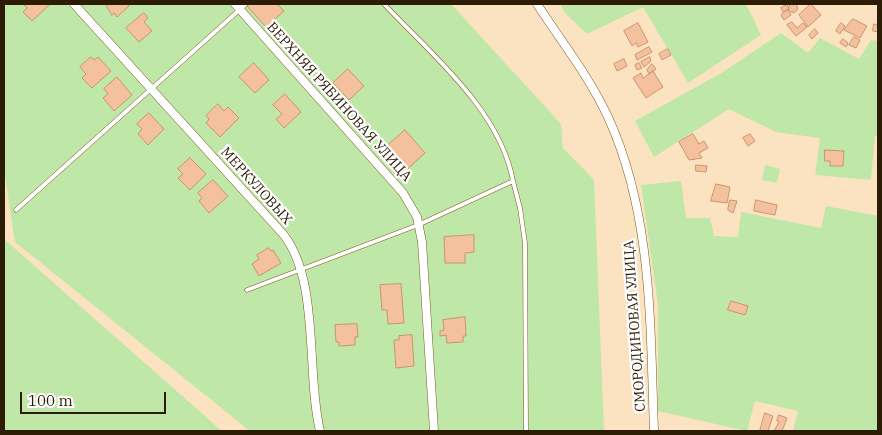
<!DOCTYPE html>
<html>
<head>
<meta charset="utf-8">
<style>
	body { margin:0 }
	#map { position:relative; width:882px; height:435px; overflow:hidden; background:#fbe2c0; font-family:"IBM Plex Serif",serif }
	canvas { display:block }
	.frame { position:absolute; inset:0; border:5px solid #2c1c05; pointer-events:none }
	.scale { position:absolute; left:20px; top:392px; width:146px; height:22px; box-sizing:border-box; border:2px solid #2c1c05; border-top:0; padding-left:6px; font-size:15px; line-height:18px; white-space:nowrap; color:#2c1c05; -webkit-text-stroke:4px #fff; paint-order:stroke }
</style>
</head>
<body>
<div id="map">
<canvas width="882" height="435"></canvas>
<div class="frame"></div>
<div class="scale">100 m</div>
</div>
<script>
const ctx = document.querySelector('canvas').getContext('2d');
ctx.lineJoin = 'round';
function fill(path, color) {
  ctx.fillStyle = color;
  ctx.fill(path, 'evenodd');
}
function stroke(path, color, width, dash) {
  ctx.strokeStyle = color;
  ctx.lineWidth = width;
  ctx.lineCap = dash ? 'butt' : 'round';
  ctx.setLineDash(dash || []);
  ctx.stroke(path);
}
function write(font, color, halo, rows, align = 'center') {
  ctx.font = font + ' "IBM Plex Serif",serif';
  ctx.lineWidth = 4.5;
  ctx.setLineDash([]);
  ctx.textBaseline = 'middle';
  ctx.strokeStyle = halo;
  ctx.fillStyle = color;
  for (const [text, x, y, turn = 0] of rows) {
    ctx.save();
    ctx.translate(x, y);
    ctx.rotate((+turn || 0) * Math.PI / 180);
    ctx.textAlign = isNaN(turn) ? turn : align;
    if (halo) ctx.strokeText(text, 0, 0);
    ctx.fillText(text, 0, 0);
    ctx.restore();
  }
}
fill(new Path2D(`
	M4,4H451L561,124L563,148L594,180L604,431H250L15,242L4,169Z
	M560,4H746L761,35L688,83L643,7L587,34L565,13Z
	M781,33L808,53L820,38L859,59L871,40L878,41V136H875L871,180L815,175L820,138L776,132L729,109L654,157L635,121L723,72Z
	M765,165L780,169L777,183L762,180Z
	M681,181L686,218H710L714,236L738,237L741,212L821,228L826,206L878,216V431H793L798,411L755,401L747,431L658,411V305L641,185Z
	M4,239L222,431H4Z`), '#bfe8a8');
const building = new Path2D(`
	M788.5 8a4.5 4.5 0 1 1 9 0a4.5 4.5 0 1 1-9 0Z
	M23,4H48L49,5L32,21L23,12L27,8Z
	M106,4H128L129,6L117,17L114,13L112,15Z
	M250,4H277L284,11L266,27L247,6Z
	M811,4L821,15L808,27L799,15Z
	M787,5L789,9L783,12L781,8Z
	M788,10L791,15L784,20L781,15Z
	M144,13L148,18L144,22L152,31L139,42L126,28Z
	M853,19L867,26L860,38L844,30Z
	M792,22L797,28L803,23L807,27L796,36L787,25Z
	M638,23L648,42L638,47L636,43L632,46L624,31Z
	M841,23L845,26L840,34L836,31Z
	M874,24L878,25V32L873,31Z
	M815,29L818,33L812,39L809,35Z
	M854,37L860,40L856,48L849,45Z
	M843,39L848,43L846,47L840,43Z
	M649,47L652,52L637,60L635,55Z
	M668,49L671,55L662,60L659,54Z
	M91,57L94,60L98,57L111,71L92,88L82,78L86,74L80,67Z
	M650,57L651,61L644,67L641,62Z
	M624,59L627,66L617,71L614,64Z
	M254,63L269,80L255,93L239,77Z
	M639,63L642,68L637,70L635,65Z
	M652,64L656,69L649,74L647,70Z
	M348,69L364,86L349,100L333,83Z
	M653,71L663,87L646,98L633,78L641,73L643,78Z
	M117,77L132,95L114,111L103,98L108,94L104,89Z
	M285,94L301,112L284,128L276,119L282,114L273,105Z
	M218,104L224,111L228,107L239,118L220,137L206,123L209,119L206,116Z
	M149,113L164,129L148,145L138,134L142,129L137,124Z
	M405,130L425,153L403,173L397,166L400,162L386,147Z
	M693,134L699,144L704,141L708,148L699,153L702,158L689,160L679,142Z
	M750,134L755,141L748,146L743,138Z
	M825,150L844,151L843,166H830V161H825Z
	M190,158L206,174L190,190L178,178L183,174L178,169Z
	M696,165L707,166L706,172L696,171Z
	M213,180L228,196L209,213L199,201L202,198L198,193Z
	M716,184L730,187L727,203L711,201Z
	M730,200L737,201L733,213L728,210Z
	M756,200L777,205L775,215L754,211Z
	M474,235V252L465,253V263H445L444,237Z
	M269,248L271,251L273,250L281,263L259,276L252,264L259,259L257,255Z
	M401,284L404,323L388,324L387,310H382L380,285Z
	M731,301L748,306L745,315L728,310Z
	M465,317L466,336H463V342L447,343L446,335L440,336V331L444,330L443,320Z
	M357,324L358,337H355V345L339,346V342H336L335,325Z
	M412,335L414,366L396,368L394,340H399V336Z
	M765,413L773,416L768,431H760Z
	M779,415L787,418L782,431H774L779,422L777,421Z`);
fill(building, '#f4c19f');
stroke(building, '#cd936d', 1);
const lane = new Path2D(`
	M513,181L520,208L525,243L526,431
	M16,210L246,4
	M247,290L418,225L513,181C500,110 432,55 384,4`);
const street = new Path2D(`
	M74,4L283,234C320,280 306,373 320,431
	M235,4L403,193L417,217L422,242L434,431
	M537,4C561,41 589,76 608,117C653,215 650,326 654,431`);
stroke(lane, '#7e591f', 5);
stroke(street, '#7e591f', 9);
stroke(lane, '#fff', 4);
stroke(street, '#fff', 8);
write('14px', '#2c1c05', '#fff', [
	["ВЕРХНЯЯ РЯБИНОВАЯ УЛИЦА",339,102,48],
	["МЕРКУЛОВЫХ",256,186,48],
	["СМОРОДИНОВАЯ УЛИЦА",635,326,-94]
]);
</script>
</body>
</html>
